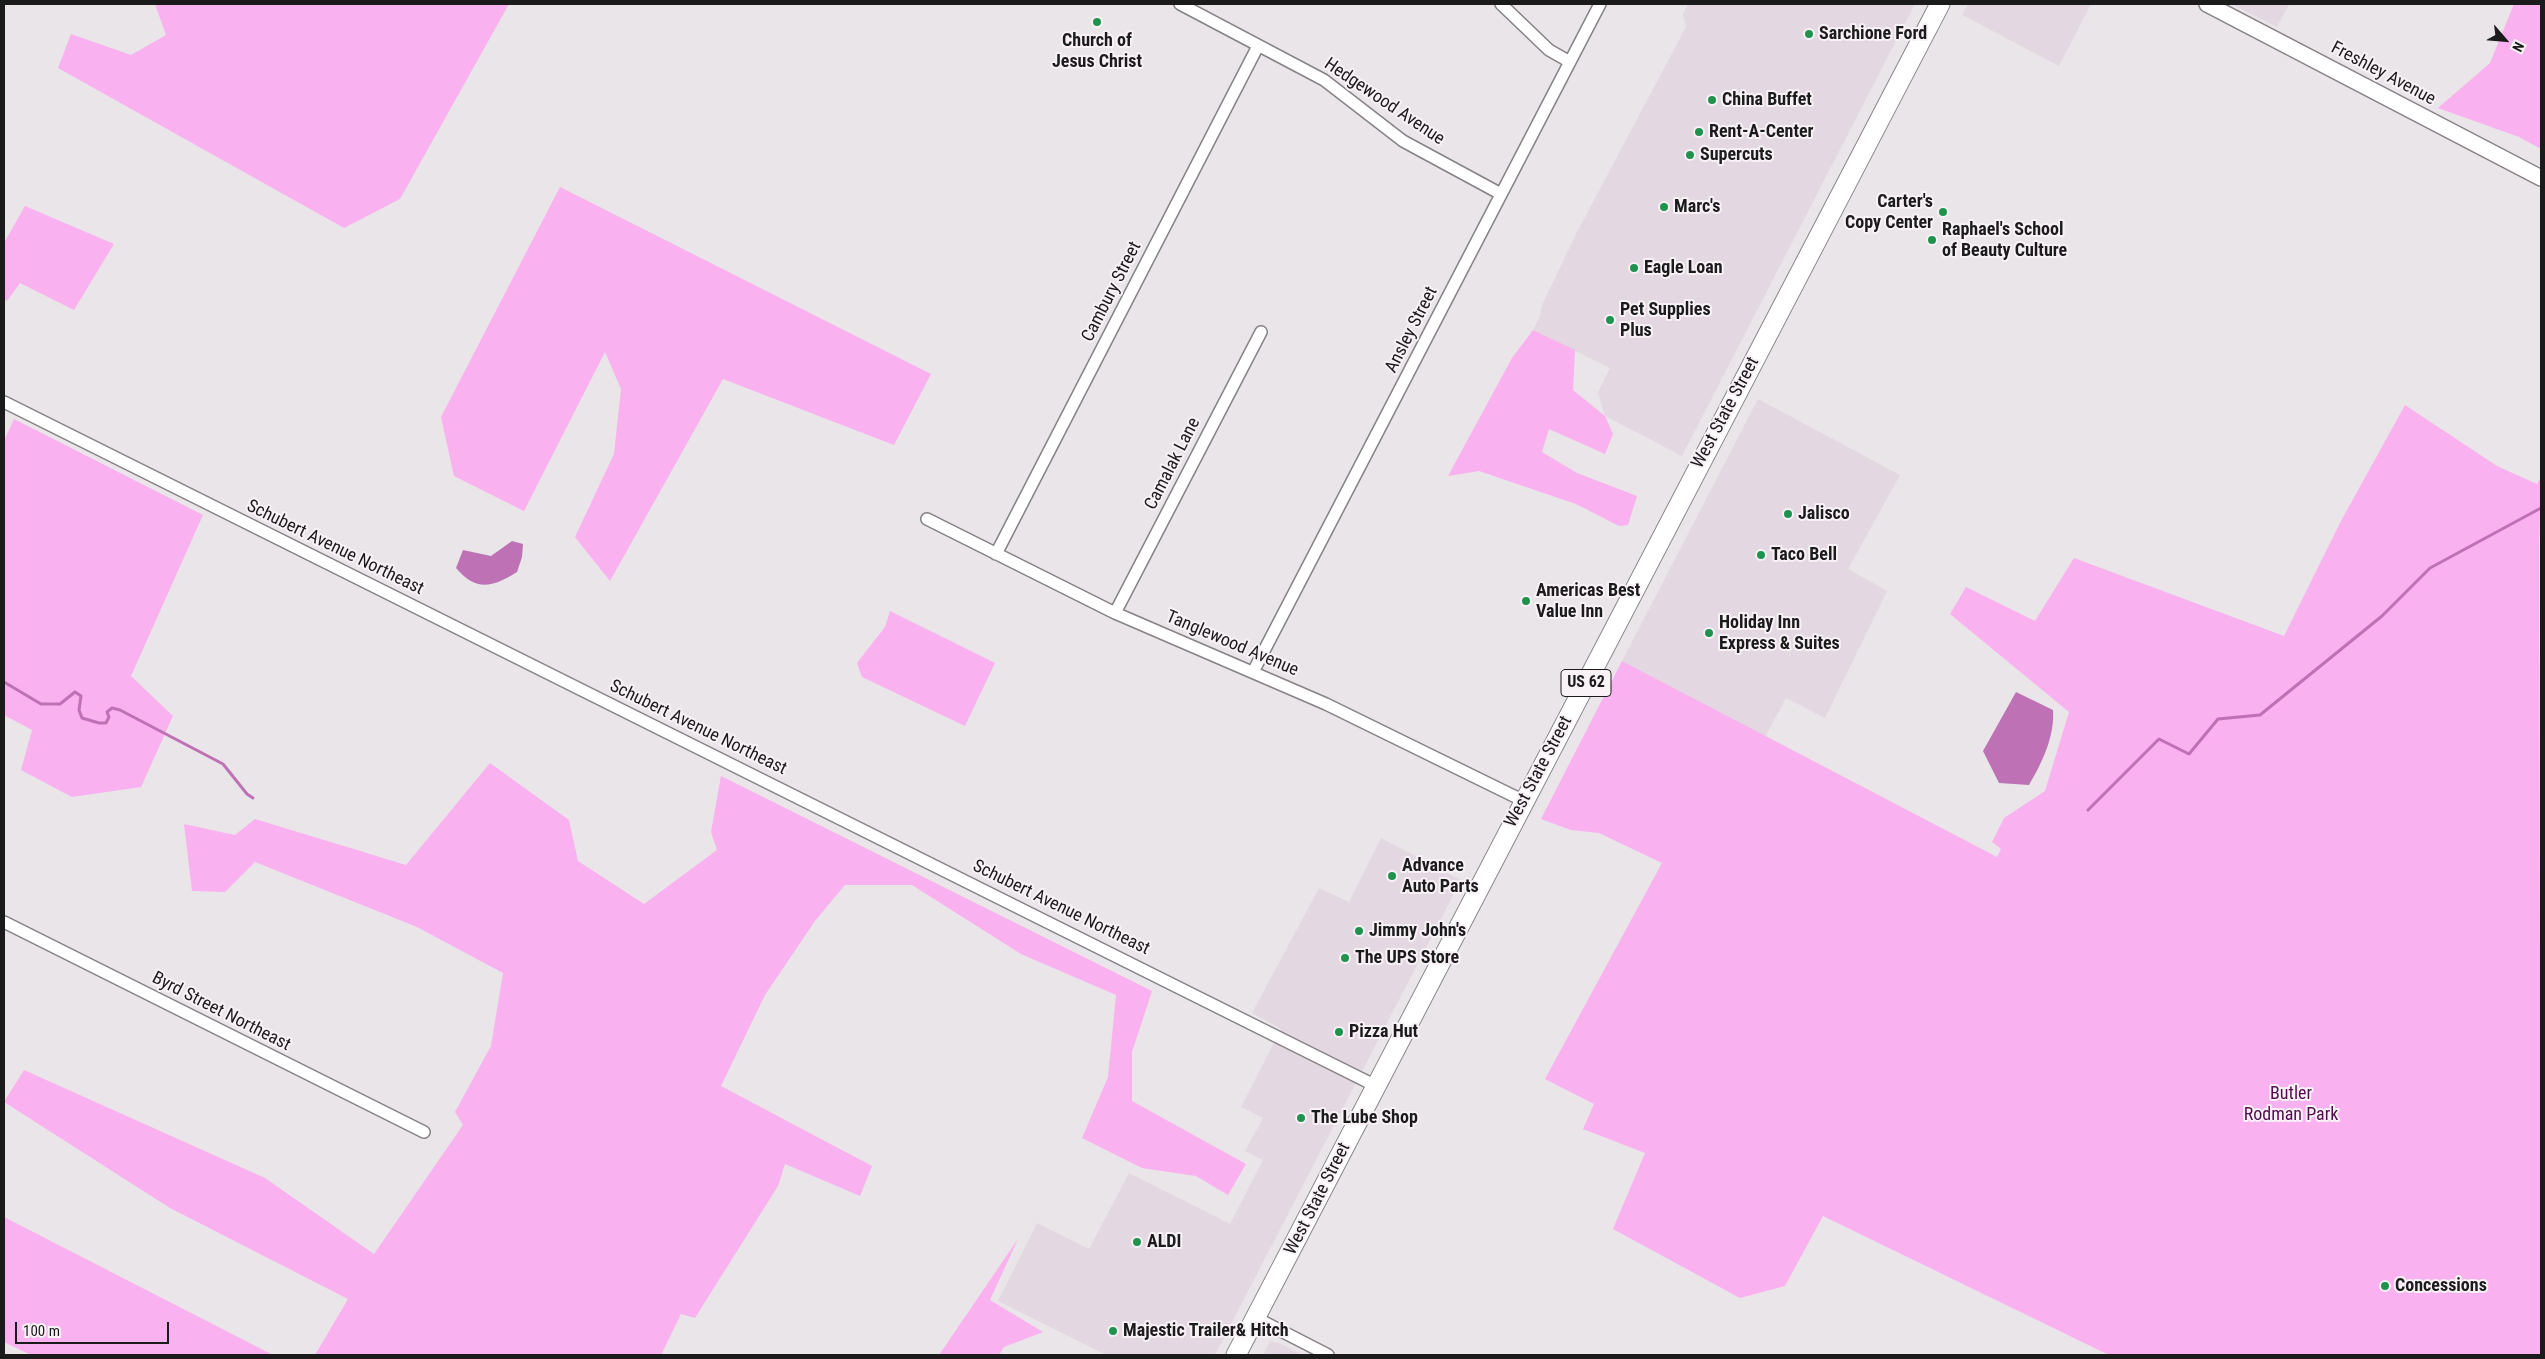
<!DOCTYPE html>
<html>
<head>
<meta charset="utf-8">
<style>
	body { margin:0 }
	#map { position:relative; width:2545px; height:1359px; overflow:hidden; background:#eae5e9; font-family:"Roboto Condensed",sans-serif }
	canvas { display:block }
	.frame { position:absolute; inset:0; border:5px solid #1c1b1c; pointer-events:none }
	.north { position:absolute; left:2480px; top:15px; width:50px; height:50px; -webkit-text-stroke:4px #f8f2f7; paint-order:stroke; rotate:117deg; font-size:14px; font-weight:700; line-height:20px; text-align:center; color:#1c1b1c }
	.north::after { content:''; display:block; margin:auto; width:18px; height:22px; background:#1c1b1c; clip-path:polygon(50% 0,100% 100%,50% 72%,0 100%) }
	.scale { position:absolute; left:15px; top:1322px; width:154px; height:22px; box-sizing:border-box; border:2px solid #1c1b1c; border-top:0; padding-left:6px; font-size:15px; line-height:18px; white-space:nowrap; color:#1c1b1c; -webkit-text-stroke:4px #f8f2f7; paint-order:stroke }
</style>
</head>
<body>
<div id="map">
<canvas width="2545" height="1359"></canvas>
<div class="frame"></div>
<div class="north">N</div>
<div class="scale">100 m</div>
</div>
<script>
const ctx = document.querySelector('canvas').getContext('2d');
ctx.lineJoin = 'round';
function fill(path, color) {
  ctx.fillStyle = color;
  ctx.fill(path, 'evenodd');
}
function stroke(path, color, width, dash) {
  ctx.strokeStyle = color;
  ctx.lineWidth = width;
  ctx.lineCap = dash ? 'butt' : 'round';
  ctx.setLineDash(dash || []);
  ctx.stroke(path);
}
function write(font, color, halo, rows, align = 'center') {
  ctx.font = font + ' "Roboto Condensed",sans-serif';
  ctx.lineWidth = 4;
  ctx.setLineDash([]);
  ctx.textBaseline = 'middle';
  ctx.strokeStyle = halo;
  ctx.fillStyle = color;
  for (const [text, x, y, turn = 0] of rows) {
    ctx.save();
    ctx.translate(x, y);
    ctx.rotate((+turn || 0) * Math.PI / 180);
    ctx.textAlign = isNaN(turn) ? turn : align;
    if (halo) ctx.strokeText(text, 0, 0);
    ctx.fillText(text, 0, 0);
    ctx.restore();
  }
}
fill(new Path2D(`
	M1688,4H1915L1682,456L1605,416L1598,392L1610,368L1533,330L1540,316L1542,305L1576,234L1686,27L1683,14Z
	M1968,4H2091L2059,66L1962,15Z
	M2231,4H2289L2277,27Z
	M1758,399L1900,475L1848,569L1887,591L1825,718L1786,698L1765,737L1622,661Z
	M1381,838L1461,880L1215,1355H1106L998,1301L1037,1223L1089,1249L1129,1173L1230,1224L1263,1160L1245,1151L1263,1118L1241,1107L1281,1029L1252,1013L1319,888L1349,902Z
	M1270,1341L1279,1343L1303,1355H1263Z`), '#e3d8e1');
fill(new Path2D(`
	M155,4H509L400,199L344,228L58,68L71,34L131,55L166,35Z
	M2514,4H2541V149L2519,137L2438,108L2490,63Z
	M560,187L931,374L894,445L723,379L610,581L575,537L614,454L621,389L605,352L524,511L454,476L441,417Z
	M25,206L114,244L74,310L20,283L7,301L4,299V243Z
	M1533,330L1575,350L1573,390L1605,416L1613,434L1605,454L1549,429L1542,452L1577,473L1637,496L1628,525L1619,526L1576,504L1479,471L1448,476L1512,358Z
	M2405,405L2497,466L2537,484L2541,477L2539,548L2541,1355H2109L1823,1216L1785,1286L1740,1298L1613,1229L1645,1153L1583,1129L1594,1104L1545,1079L1662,863L1599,833L1571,830L1541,819L1622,661L1997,857L2001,849L1992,842L2004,818L2045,791L2069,712L1950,614L1966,587L2035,621L2074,558L2284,636L2341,521Z
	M14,419L203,515L131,676L173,716L141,787L72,797L21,770L32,730L4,715V441Z
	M890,611L995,663L965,726L862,677L857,663L885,627Z
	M490,763L569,820L578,861L644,904L717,850L711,832L721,776L1152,991L1132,1052V1101L1246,1164L1228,1195L1196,1176L1142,1168L1082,1138L1108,1077L1116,995L1021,954L912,885H845L815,921L765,995L721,1086L872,1166L860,1196L785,1164L778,1186L695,1318L681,1314L661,1355H315L348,1299L170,1208L4,1102L24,1070L265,1178L374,1254L463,1125L455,1112L491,1046L503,973L417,927L255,862L225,892L192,891L184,824L235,835L255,819L406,865Z
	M4,1217L273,1355H31L4,1342Z
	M1018,1239L990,1300L1043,1332L1004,1347L999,1355H939Z`), '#f9b1ef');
fill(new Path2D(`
	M512,541L523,544L522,557L517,572C493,587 476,592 456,568L463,550L491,556Z
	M2016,692L2053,710C2055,736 2042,763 2029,785L1999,783L1983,751Z`), '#be72b5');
stroke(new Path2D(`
	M4,682L41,704H60L75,692L81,696L79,710L82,718L99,723H106L109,717L107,712L112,708L120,710L223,764L247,794L253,798
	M2088,810L2159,739L2189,754L2218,719L2260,715L2382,616L2430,568L2541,508`), '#be72b5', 3);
const minor = new Path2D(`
	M1180,4L1324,80L1403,141L1501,194
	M1501,4L1549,50L1570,62
	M4,402L1376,1086
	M927,519L1115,613L1326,704L1524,801
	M996,554L1258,46
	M1115,613L1261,332
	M1253,672L1600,4
	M4,922L424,1132
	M1256,1318L1328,1355`);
const tertiary = new Path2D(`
	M2207,4L2541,178`);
const trunk = new Path2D(`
	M1236,1355L1940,4`);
stroke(minor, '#868286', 14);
stroke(tertiary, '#868286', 18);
stroke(trunk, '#868286', 21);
stroke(minor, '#fff', 11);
stroke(tertiary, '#fff', 15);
stroke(trunk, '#fff', 19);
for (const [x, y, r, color] of [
	[1097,22,5,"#1f934d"],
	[1809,34,5,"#1f934d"],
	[1712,100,5,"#1f934d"],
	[1699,132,5,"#1f934d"],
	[1690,155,5,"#1f934d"],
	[1664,207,5,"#1f934d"],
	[1943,212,5,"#1f934d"],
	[1932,240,5,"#1f934d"],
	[1634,268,5,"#1f934d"],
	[1610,320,5,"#1f934d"],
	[1788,514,5,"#1f934d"],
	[1761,555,5,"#1f934d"],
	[1526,601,5,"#1f934d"],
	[1709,633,5,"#1f934d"],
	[1392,876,5,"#1f934d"],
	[1359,931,5,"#1f934d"],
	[1345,958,5,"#1f934d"],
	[1339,1032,5,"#1f934d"],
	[1301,1118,5,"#1f934d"],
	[1137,1242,5,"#1f934d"],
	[2385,1286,5,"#1f934d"],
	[1113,1331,5,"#1f934d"]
]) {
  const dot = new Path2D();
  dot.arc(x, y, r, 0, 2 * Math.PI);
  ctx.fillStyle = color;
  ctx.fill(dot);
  stroke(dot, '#f8f2f7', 2);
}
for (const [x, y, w] of [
	[1586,683,50]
]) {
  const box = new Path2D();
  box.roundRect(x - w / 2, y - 13.5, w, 27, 4);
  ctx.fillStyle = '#f8f2f7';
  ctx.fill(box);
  stroke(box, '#1c1b1c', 1);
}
write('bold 16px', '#1c1b1c', null, [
	["US 62",1586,683]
]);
write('bold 18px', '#1c1b1c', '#f8f2f7', [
	["Sarchione Ford",1819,34],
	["Church of",1097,41,"center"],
	["Jesus Christ",1097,62,"center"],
	["China Buffet",1722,100],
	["Rent-A-Center",1709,132],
	["Supercuts",1700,155],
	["Carter's",1933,202,"right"],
	["Copy Center",1933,223,"right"],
	["Marc's",1674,207],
	["Raphael's School",1942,230],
	["of Beauty Culture",1942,251],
	["Eagle Loan",1644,268],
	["Pet Supplies",1620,310],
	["Plus",1620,331],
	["Jalisco",1798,514],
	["Taco Bell",1771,555],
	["Americas Best",1536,591],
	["Value Inn",1536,612],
	["Holiday Inn",1719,623],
	["Express & Suites",1719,644],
	["Advance",1402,866],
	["Auto Parts",1402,887],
	["Jimmy John's",1369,931],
	["The UPS Store",1355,958],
	["Pizza Hut",1349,1032],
	["The Lube Shop",1311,1118],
	["ALDI",1147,1242],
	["Concessions",2395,1286],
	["Majestic Trailer& Hitch",1123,1331]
], 'left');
write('18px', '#1c1b1c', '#f8f2f7', [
	["Freshley Avenue",2383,74,28],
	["Hedgewood Avenue",1384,102,34],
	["Cambury Street",1112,292,-63],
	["Ansley Street",1412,330,-63],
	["West State Street",1726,413,-62],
	["Camalak Lane",1173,464,-63],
	["Schubert Avenue Northeast",335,548,26],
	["Tanglewood Avenue",1232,644,23],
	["Schubert Avenue Northeast",698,728,26],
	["West State Street",1539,772,-62],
	["Schubert Avenue Northeast",1061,908,26],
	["Byrd Street Northeast",221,1012,27],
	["West State Street",1318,1199,-63]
]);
write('18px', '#530c4d', '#f8f2f7', [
	["Butler",2291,1094],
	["Rodman Park",2291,1115]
]);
</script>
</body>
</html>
